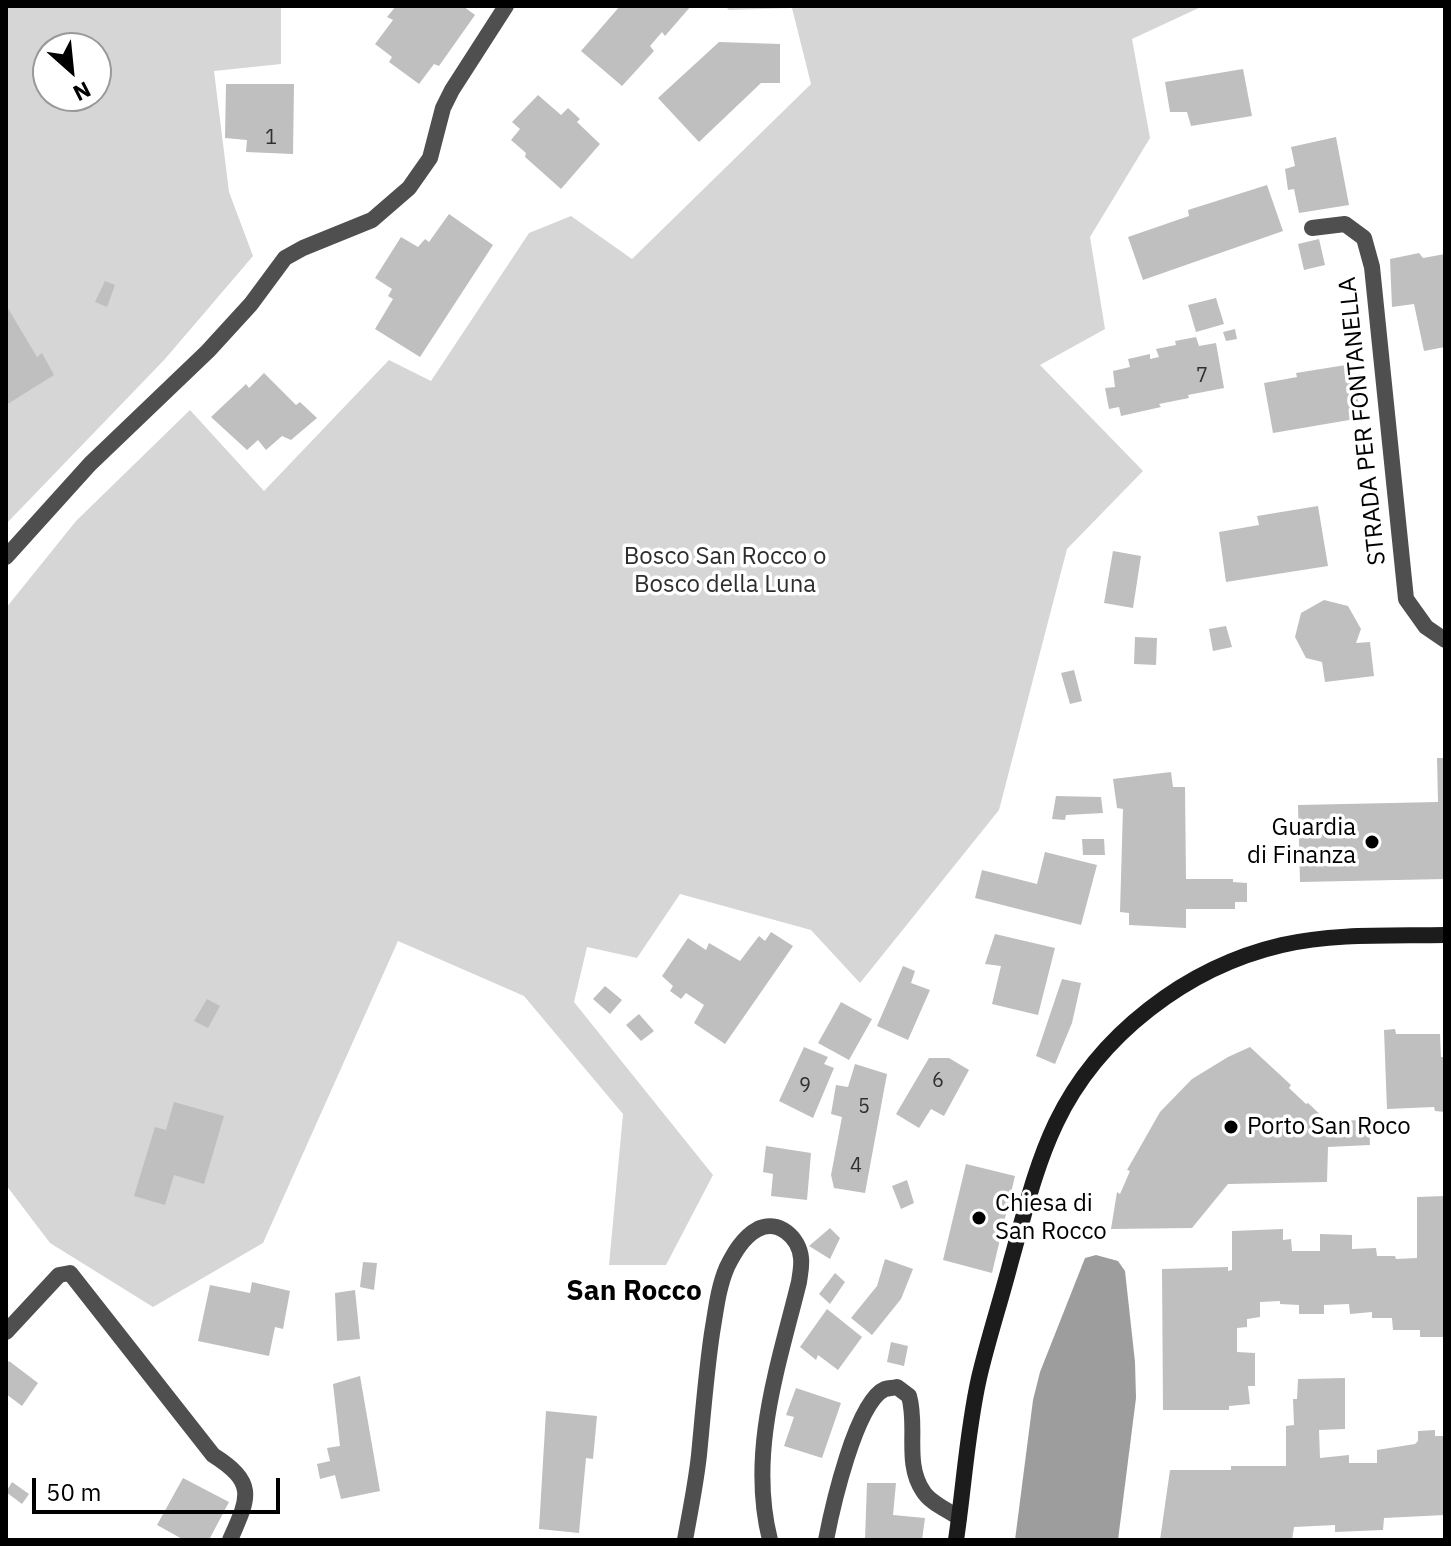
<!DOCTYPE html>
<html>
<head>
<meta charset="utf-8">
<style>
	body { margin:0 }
	#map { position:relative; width:1451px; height:1546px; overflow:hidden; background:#fff; font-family:"IBM Plex Sans",sans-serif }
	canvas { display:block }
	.frame { position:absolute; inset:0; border:8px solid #000; pointer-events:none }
	.north { position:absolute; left:32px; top:32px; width:80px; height:80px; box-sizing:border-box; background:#fff; border:2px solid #999; border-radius:50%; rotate:153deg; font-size:22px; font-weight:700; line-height:32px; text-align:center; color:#000 }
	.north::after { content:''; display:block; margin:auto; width:28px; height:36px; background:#000; clip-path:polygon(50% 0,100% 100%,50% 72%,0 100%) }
	.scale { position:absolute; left:32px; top:1478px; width:248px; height:36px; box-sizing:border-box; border:4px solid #000; border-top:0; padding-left:10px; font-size:24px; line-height:28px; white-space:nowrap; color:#000; -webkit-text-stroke:6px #fff; paint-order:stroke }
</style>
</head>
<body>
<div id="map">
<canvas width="1451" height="1546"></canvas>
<div class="frame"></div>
<div class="north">N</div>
<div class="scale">50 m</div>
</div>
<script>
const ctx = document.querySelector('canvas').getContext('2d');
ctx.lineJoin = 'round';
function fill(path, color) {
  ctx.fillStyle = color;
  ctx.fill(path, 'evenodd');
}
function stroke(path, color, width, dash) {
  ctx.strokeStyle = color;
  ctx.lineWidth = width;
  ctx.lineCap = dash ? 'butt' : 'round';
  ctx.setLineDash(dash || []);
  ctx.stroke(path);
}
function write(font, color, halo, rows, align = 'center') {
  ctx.font = font + ' "IBM Plex Sans",sans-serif';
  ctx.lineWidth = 7;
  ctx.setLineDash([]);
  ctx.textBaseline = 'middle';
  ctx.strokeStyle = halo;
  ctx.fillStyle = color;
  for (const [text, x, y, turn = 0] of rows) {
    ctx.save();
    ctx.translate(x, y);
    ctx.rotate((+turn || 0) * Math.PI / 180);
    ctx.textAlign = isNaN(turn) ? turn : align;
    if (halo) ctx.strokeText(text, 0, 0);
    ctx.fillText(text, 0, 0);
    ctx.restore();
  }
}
fill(new Path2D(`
	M6,6H281V64L214,71L229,192L253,256L165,359L6,524ZM48,48H96V96H48Z
	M725,6H1203L1132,39L1150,138L1090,237L1105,329L1040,365L1143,471L1067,549L999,810L860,983L811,930L680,894L637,958L587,947L574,1002L713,1175L666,1265H609L623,1114L524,996L398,941L263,1243L153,1307L50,1243L6,1185V608L76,521L190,410L264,491L389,360L431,381L529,233L571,216L632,259L811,84L792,8L729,10Z`), '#d6d6d6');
fill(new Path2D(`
	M1096,1255L1118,1261L1125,1271L1135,1362L1136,1398L1118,1540H1015L1033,1400L1040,1372L1085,1258Z`), '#9d9d9d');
fill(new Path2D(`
	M396,6H463L475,15L439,66L434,64L419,84L389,62L392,57L375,44L393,20L387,17Z
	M620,6H691L665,36L662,32L650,46L654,51L622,86L581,51Z
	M719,42L780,44V83H761L699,142L658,98Z
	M1243,69L1252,116L1191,126L1187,112H1170L1165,82Z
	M226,84H294L293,154L246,152L247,140L225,138Z
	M538,95L561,115L568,108L580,119L577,122L600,144L561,189L525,157L526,153L511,140L520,129L512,122Z
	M1336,137L1349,205L1299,213L1294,189L1288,190L1285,169L1295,166L1291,147Z
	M1267,185L1283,231L1143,280L1128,237L1189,216L1188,210Z
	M449,214L493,245L420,357L375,329L393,299L388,296L392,289L375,278L401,237L418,247L425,239L429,242Z
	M1319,239L1325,265L1304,270L1298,244Z
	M1419,253L1423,258L1445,254V347L1424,351L1414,304L1392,307L1390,259Z
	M105,281L115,285L107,307L95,302Z
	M1216,298L1224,324L1196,332L1188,305Z
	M6,305L37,357L42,353L54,375L6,405Z
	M1235,329L1237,339L1226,341L1223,332Z
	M1196,337L1199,346L1216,343L1224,388L1188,395L1189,398L1159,404L1161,407L1121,416L1119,407L1109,409L1105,388L1115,387L1113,371L1130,367L1128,359L1150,354V359L1159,357L1156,349L1176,345L1175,341Z
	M1352,364L1361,418L1273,433L1264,383L1297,377L1296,373Z
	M264,373L296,405L300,402L317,418L291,440L282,436L266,450L258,440L247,450L211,417L246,384L249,388Z
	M1318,506L1328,566L1226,582L1219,532L1259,525L1257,516Z
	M1113,551L1141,556L1133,608L1104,603Z
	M1324,600L1348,606L1361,629L1356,643L1370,642L1374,676L1325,682L1322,662L1306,658L1295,637L1301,613Z
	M1226,626L1232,647L1213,651L1209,629Z
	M1135,637L1157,638L1156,665L1134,664Z
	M1074,670L1082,701L1070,704L1061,673Z
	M1437,758H1445V879L1300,882L1298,805L1438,802Z
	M1171,772L1173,787H1185L1186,879H1233V882L1247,883V902H1235V909H1186V928L1129,925V913L1120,912L1123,809L1117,808L1113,779Z
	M1056,796L1101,797L1103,813L1066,815L1065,820L1052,819Z
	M1082,839H1104L1105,855H1083Z
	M1045,852L1097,865L1081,925L975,898L982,870L1037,884Z
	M771,932L793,946L725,1044L694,1023L704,1005L686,993L681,999L670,991L673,986L662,976L688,938L706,950L709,943L740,961L759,936L765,941Z
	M995,934L1055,948L1038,1015L992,1004L1001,966L985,964Z
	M903,966L915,971L911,983L930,990L908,1040L877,1026Z
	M1062,979L1081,983L1072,1023L1055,1064L1036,1056Z
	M605,986L622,1000L610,1014L593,999Z
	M207,999L220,1006L208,1028L194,1021Z
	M841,1002L872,1019L849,1060L818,1043Z
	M639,1014L654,1031L641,1041L626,1025Z
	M1395,1029L1396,1034H1440L1441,1057H1445V1112L1435,1111L1434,1107L1387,1109L1384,1030Z
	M804,1047L828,1057L824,1064L834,1068L813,1118L779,1101Z
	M1250,1047L1291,1085L1289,1088L1306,1104L1308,1103L1327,1121L1369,1120L1370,1145L1328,1147L1327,1182L1228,1184L1192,1228L1111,1229L1117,1192L1120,1194L1130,1171L1127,1170L1160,1112L1192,1079L1228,1057Z
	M929,1058H949L969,1070L944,1116L931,1109L919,1128L896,1114Z
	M855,1064L887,1074L865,1193L834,1188L831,1175L842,1117L831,1114L836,1085L848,1087Z
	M174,1102L224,1116L204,1184L174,1175L165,1205L134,1196L155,1127L166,1130Z
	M766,1146L811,1153L807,1200L771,1196L773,1174L763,1172Z
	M966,1164L1015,1176L992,1273L943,1260Z
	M907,1180L914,1203L901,1209L892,1186Z
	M1445,1196V1337H1420V1330H1393L1392,1318H1372V1312L1350,1314L1349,1304L1324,1305V1314H1299V1305L1280,1304V1301L1260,1302V1317L1247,1319V1327L1237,1328V1352L1255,1353V1386H1248L1250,1404L1229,1406V1410H1163L1162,1269L1228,1267V1271L1232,1270V1231L1283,1229V1240L1291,1239L1292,1251H1320V1234L1352,1235V1249L1376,1248L1377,1256H1395L1396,1259L1417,1258V1197Z
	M830,1228L840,1238L830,1259L809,1246Z
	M885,1259L913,1269L901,1299L872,1335L851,1318L877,1286Z
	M363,1262L377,1263L374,1290L360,1287Z
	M835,1273L845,1282L830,1304L819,1294Z
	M252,1282L290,1291L283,1329L275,1327L269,1356L198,1341L210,1285L250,1293Z
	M355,1290L360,1339L337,1341L335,1293Z
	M827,1309L862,1337L838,1370L818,1355L816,1360L800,1347Z
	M891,1342L908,1346L904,1366L887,1362Z
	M9,1361L38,1383L22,1406L6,1394V1365Z
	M360,1376L380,1491L341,1499L335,1475L320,1479L317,1464L330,1461L327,1448L340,1446L333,1384Z
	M1345,1378V1429L1319,1430L1320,1458L1349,1455V1463H1377V1450L1415,1444L1418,1441V1431L1435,1430V1436H1445V1515L1384,1518L1383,1530L1335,1532V1525L1294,1527L1292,1540H1160L1170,1470H1231V1466H1286V1426L1294,1425L1293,1399H1297L1298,1379Z
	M796,1388L841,1403L822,1458L784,1446L794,1417L786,1415Z
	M546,1411L597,1416L593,1459L586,1458L579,1533L539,1529Z
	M183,1478L229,1502L209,1540H184L157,1525Z
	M12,1482L29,1494L22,1504L6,1492Z
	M867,1483H896L893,1515L925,1518L922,1540H865Z`), '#bfbfbf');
stroke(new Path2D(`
	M1312,228L1345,224L1364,238L1372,267L1406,599L1426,627L1445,640
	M6,557L90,464L208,351L251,304L285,258L303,248L372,220L409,188L430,158L443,108L452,90L506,6
	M6,1332L59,1275L70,1273L213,1455C257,1483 249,1497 230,1540
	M685,1540C690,1512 696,1483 699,1455C703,1414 706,1374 712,1333C716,1310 718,1288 727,1267C734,1253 743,1237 758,1229C778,1219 799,1237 801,1258C802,1266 800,1274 799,1282C778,1367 748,1453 770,1540
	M826,1540C832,1509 856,1401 885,1389C889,1388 893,1388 897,1387L909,1396C918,1427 904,1463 923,1491C930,1503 948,1510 959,1518`), '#4f4f4f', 16);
stroke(new Path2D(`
	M956,1540C964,1487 967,1431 979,1378C988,1339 1001,1300 1011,1261C1024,1215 1035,1167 1056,1123C1098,1035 1187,967 1282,945C1335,933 1391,936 1445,935`), '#1c1c1c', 16);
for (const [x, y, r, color] of [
	[1372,842,8,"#000"],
	[1231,1127,8,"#000"],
	[979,1218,8,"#000"]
]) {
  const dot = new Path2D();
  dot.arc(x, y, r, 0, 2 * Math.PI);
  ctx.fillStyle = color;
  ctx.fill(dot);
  stroke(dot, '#fff', 3);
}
write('20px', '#303030', null, [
	["1",271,138],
	["7",1202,376],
	["6",938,1081],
	["9",805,1086],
	["5",864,1107],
	["4",856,1166]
]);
write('24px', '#000', '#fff', [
	["STRADA PER FONTANELLA",1363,421,-96]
]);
write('24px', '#2d2d2d', '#fff', [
	["Bosco San Rocco o",725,557],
	["Bosco della Luna",725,585]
]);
write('24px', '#000', '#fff', [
	["Guardia",1356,828,"right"],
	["di Finanza",1356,856,"right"],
	["Porto San Roco",1247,1127],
	["Chiesa di",995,1204],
	["San Rocco",995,1232]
], 'left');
write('bold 28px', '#000', '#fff', [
	["San Rocco",634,1292]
]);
</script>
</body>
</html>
